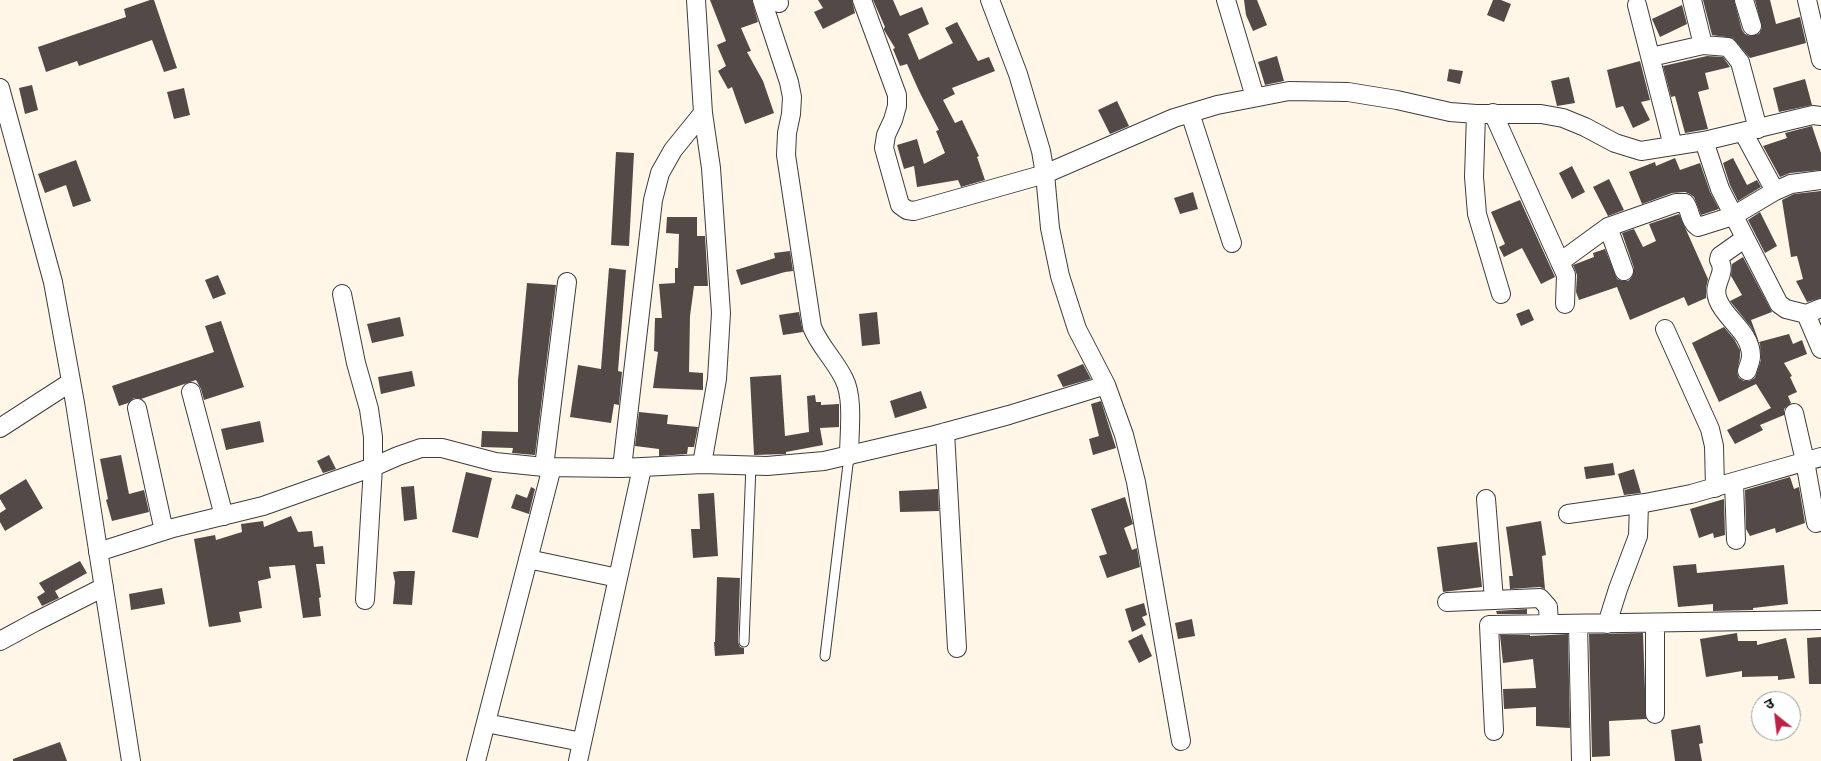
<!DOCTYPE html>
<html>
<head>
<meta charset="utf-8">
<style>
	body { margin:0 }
	#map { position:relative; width:1821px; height:761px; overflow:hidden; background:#fff6e8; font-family:"Roboto Serif","Noto Sans Devanagari",serif }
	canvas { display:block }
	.north { position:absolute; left:1751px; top:691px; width:50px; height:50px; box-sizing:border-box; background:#fff; border:1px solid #9d9d9d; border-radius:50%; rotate:331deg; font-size:14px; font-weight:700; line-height:20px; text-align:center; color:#0a0a0a }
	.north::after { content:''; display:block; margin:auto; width:18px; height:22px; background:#ba2348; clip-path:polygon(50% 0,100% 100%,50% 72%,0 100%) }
</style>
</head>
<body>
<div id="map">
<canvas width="1821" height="761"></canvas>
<div class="north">उ</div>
</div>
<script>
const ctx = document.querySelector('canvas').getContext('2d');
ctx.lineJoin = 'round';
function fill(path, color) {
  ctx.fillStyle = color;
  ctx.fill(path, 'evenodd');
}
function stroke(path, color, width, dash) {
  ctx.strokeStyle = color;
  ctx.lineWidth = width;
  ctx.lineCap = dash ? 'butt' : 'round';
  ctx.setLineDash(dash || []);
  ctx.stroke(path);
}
fill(new Path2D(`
	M150,0H154L177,68L164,72L152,40L79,66L77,61L46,72L38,47L126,17L124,9Z
	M710,0H752L758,22L741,28L751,51L747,52L763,81L774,113L745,124L732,87L728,89L718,71L726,66L717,45L726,41Z
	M818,0H852L855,13L823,29L814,12L823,8Z
	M873,0H893L900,16L922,7L929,24L908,34L919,60L953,43L945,28L957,22L978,61L989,57L995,71L952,88L955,94L943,100L955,123L962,120L979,156L977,157L985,180L961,187L958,180L917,187L914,166L904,169L897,145L917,139L924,164L945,153L936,131L939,130L919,91L907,64L900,66L893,49L895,48L884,30V28L885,27Z
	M1244,0H1257L1267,25L1253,31L1246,15Z
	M1493,0H1501L1511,4L1504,22L1487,15Z
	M1703,0H1734L1742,30L1745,34L1750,36L1759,34L1762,28L1755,0H1770L1776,24L1800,17L1806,43L1750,58L1733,38L1712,35Z
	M1682,5L1687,24L1660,37L1652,19Z
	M1277,56L1284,81L1265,85L1258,62Z
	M1707,56L1723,57L1730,67L1705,73L1709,89L1698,92L1708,129L1685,133L1675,96L1671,97L1663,66Z
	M1640,61L1650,100L1641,102L1650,120L1633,128L1623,106L1616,108L1607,70Z
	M1449,69L1463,71L1460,84L1447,81Z
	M1569,77L1575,103L1557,106L1551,81Z
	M1805,79L1812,105L1779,112L1773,88Z
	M32,85L38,110L25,114L19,88Z
	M184,88L190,115L174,119L167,92Z
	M1117,101L1129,126L1110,134L1098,110Z
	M1812,126L1821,153V170L1790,173L1780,177L1763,146L1787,138L1785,133Z
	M616,152L634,153L629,246L611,245Z
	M1675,158L1680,170L1700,163L1710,192L1719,209L1701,215L1694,197L1690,194L1685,192L1672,193L1642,204L1629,172L1655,162L1656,166Z
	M1733,158L1747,185L1757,180L1761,187L1738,201L1730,185L1723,163Z
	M76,160L91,201L73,207L66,185L45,193L38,174Z
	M1572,166L1585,192L1572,199L1559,173Z
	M1609,179L1624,210L1608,216L1593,187Z
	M1821,191V298L1807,302L1796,281L1803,279L1797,256L1791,257L1782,200L1794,194Z
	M1193,192L1198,209L1180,214L1174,198Z
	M1520,200L1555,277L1541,284L1522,248L1504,257L1499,247L1505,244L1491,212Z
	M1760,212L1777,246L1765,253L1748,220Z
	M1679,214L1708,279L1706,288V298L1688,306L1684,297L1630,320L1617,287L1579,300L1576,292L1577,275L1573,265L1594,257L1593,253L1605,249L1617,279L1623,281H1628L1632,277L1634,268L1622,233L1634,229L1643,247L1656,241L1649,224Z
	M667,217H697V236H705L708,286H694L690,316L689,372L703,373V390L653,388L658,352L654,351L655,318H662L659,284L675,283V268H678L679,234L666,233Z
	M790,251L793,271L785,272L741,285L736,270L775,258L774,253Z
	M1743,257L1772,312L1751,320L1759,342L1789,334L1793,344L1802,340L1807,354L1784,363L1792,376L1790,377L1797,392L1788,396L1791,403L1784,409V415L1760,425L1763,430L1735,444L1727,430L1771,408L1756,384L1719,402L1692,343L1724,327L1734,339L1740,350V357L1737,373L1739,378L1744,381H1749L1755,378L1761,360L1760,344L1751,327L1730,301L1742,295L1731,276L1732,264Z
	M609,268L626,270L618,371L622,372L619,405L614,404L611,423L570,417L578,365L601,369Z
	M218,275L226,294L213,299L205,280Z
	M527,283L556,285L535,455L512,453L513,448L481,447L482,431L518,432V380Z
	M1529,309L1534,320L1521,326L1516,314Z
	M799,312L803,332L783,335L779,315Z
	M877,312L880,344L862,346L859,314Z
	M400,317L404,336L372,343L367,324Z
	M221,321L244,387L204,400L201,389L196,380L141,399L134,398L128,403L119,406L112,386L214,352L205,326Z
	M1083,364L1091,379L1063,387L1057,375Z
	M412,371L415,386L381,394L378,377Z
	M781,375L785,436L809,432L807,396L815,395L816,402H821V405L839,404V427L820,428L823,445L786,452V454L754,455L750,377Z
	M921,391L927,408L895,418L890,401Z
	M1101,401L1116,448L1093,455L1089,439L1099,436L1091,404Z
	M639,412L668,415L667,424L698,427L694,447H688L687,454L659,456V449L635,446Z
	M260,421L264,442L226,450L221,429Z
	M121,455L129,494L144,490L149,512L112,521L106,500L108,499L100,459Z
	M329,455L336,469L323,473L317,461Z
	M1613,463L1615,475L1586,479L1584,467Z
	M1634,469L1641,493L1624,495L1618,474Z
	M466,472L492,478L478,538L452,532Z
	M1790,477L1794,489L1799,487L1805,523L1776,533L1775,528L1750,536L1746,529L1745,490Z
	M26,479L43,508L5,531L0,522V513L6,509L0,499V495Z
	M414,486L417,519L404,521L401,487Z
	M531,487L535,489L529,514L511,508L516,494L527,498Z
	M938,489L939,511L900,512L899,491Z
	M714,493L718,556L693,558L691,529H700L698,494Z
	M1125,497L1133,524L1124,528L1132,550L1137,548L1140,567L1107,578L1099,556L1107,554L1091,509Z
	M1724,499L1725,535L1714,538L1713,533L1699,538L1690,509Z
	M291,516L298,532L312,531L314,547L323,546L325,564H316L321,597L319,598L321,616L303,618L295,565L269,567L271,578L258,581L262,608L239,612L241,622L209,627L194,539L215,535L216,540L242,532L241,524L263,521L264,527Z
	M1541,521L1546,555L1542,556L1545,589L1540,587L1510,589L1509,576H1513L1506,527Z
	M1477,542L1482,587L1443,592L1437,547Z
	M80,561L87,573L55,591L59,598L42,606L37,597L45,592L39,583Z
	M1696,564L1697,573L1784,565L1788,604L1753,608V610L1713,611V604L1678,607L1673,566Z
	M400,571H415L412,605L393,604L395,582L393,572Z
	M717,577L740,578L738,642L740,647L744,648V654L715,656L714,642H715Z
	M162,588L165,604L131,610L129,594Z
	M1144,603L1147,615L1142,617L1146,625L1132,632L1125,609Z
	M1527,609V614H1497L1496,611Z
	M1192,619L1195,636L1178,639L1175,623Z
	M1643,633L1646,719L1609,721L1610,756L1592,757L1589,634Z
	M1737,633L1738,641H1757V645L1786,638L1795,678L1778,680V676L1742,677V671L1706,677L1700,639Z
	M1142,634L1152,656L1139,663L1128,641Z
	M1568,634L1570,728L1536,726V707L1504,709L1503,689L1536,688L1533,659L1503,663L1500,635H1530V636Z
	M1821,637V684H1809L1807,638Z
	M1700,725L1703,743L1699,744L1702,761H1675L1671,730Z
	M60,742L67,761H13V759Z`), '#534947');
const service = new Path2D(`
	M744,642L751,465
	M825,656L849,456`);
const minor = new Path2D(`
	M696,0L703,113L711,168L721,313L717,379L702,464
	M762,0L789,82L792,97L791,114L787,133L786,155L812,327C820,347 835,360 844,379C854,398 849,434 849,456
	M778,0L779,3
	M862,0L897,95V106L893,120L886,135L884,148L900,205L907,210L914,211L1045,174L1174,118L1217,105L1289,91L1348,92L1397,100L1450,112L1476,114H1541L1563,118L1585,127L1615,143L1641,151L1704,141L1813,115L1821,116
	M1226,0L1255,97
	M1692,0L1703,45
	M1744,0L1752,26
	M1807,0L1821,60
	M1637,5L1673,146
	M1651,57L1703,45L1728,47L1740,62L1758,129
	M0,88L53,282L75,403L131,761
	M1190,113L1232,243
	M1493,113L1560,262L1608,227L1676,203H1685C1691,211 1689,221 1698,227L1733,216L1775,191L1791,184L1821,180
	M1476,114L1474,177L1477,214L1501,294
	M1743,132L1775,191
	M1704,141L1720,189L1779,304L1786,309L1806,314L1821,308
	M1608,227L1624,271
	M1744,239L1720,256L1719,260C1728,274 1711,283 1718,300C1725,319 1751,332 1751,356C1751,361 1748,367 1747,371
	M1560,262L1566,275L1565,304
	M342,294L356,363L369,409L373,437V467L365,600
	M1806,314L1821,349
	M1665,329L1710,429L1714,446L1715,488
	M1106,385L1124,435L1136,482L1181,741
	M191,392L224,516
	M137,408L164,531
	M1794,413L1805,461L1816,523
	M0,428L71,382
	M945,432L957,648
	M544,467L567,282
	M622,468L653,200L660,173L673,150L703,113
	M1734,482L1736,540
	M1486,499L1494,600
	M1568,514L1645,503L1691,494L1821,457
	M98,552L173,528L263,506L373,467L398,456L421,448H442L495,462L544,467L622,468L702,464L767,466L824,461L935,435L1009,415L1106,385L1077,329L1060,276L1050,228L1045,174L1041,151L1018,74L990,0
	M528,559L618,578
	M1447,602L1540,598L1548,607L1549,624
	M1655,623V714
	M1578,624L1581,761
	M1607,624L1618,589L1638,536L1639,504
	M0,641L35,622L104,587
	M486,723L582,742
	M1494,731L1489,625L1821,620
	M476,761L552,467
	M578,761L642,468`);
stroke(service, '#3d3d3d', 11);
stroke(minor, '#3d3d3d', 20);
stroke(service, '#fff', 9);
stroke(minor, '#fff', 18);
</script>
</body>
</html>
